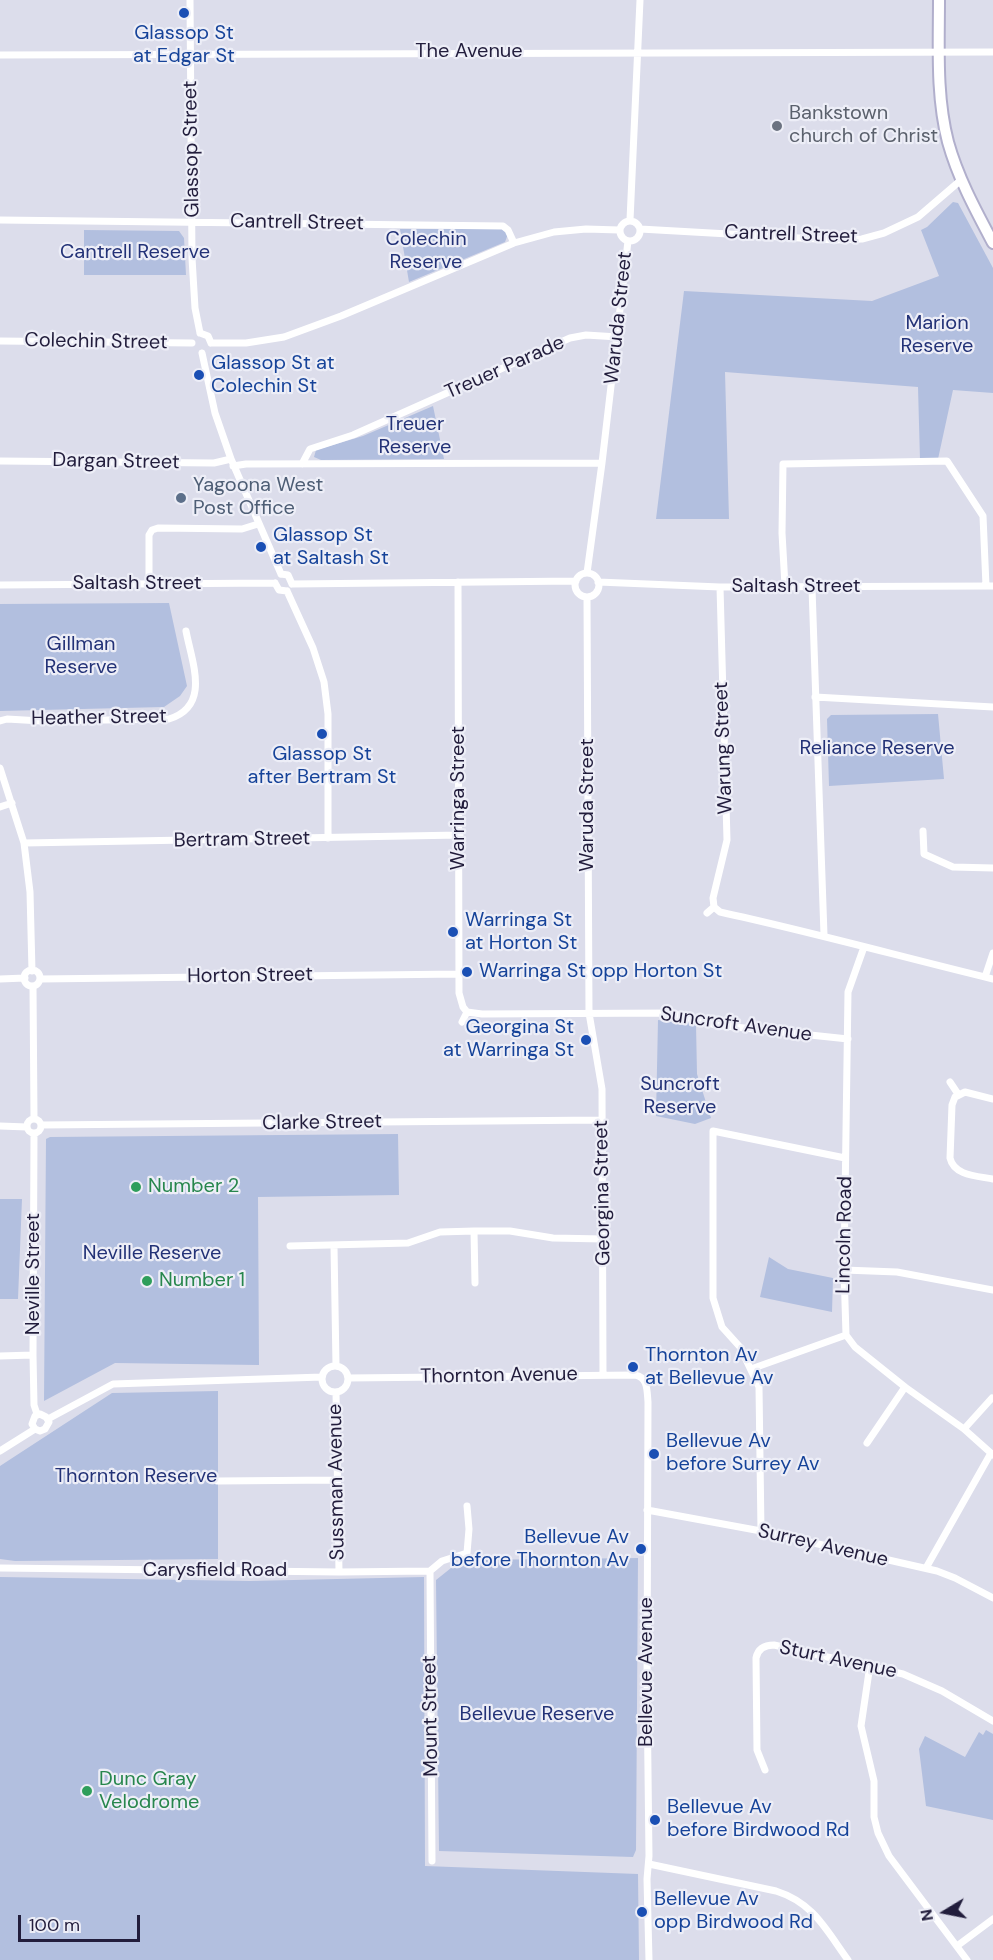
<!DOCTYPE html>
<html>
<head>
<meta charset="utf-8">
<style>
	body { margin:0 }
	#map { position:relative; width:993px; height:1960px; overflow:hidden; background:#dcddeb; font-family:"DM Sans",sans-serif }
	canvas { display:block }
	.north { position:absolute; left:915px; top:1882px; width:60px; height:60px; -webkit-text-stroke:4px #edeef7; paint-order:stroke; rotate:260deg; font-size:16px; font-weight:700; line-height:24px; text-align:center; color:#221d3c }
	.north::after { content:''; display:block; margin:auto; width:21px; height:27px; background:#221d3c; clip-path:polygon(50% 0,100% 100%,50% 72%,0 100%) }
	.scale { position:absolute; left:18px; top:1915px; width:122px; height:27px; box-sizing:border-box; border:3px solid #221d3c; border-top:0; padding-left:8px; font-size:18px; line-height:21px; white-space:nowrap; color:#221d3c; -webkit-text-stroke:4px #edeef7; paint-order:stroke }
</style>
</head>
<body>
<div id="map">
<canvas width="993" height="1960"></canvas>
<div class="north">N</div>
<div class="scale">100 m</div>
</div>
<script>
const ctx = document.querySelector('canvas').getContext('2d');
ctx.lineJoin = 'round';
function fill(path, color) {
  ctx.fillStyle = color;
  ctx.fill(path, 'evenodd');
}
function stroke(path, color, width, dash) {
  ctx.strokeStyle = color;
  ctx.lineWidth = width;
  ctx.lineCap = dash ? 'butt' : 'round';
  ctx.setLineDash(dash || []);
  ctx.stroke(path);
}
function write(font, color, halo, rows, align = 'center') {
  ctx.font = font + ' "DM Sans",sans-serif';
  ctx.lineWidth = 4.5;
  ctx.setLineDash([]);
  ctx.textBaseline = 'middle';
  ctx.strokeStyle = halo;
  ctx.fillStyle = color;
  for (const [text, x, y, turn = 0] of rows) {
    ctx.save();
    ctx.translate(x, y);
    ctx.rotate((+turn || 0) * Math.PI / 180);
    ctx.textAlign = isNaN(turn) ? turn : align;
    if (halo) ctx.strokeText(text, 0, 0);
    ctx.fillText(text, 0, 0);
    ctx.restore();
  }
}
fill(new Path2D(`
	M953,202L958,203L993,268V393L953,390L938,459L920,460L918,387L725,372L729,519H656L684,291L872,301L939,276L921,230L927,227Z
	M400,229H501L506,230L508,234L505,242L409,282Z
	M84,230L179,231L184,238L186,275H84Z
	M433,406L444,459L321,460L314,457L316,450L363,436Z
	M169,603L187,686L180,696L164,707L0,711V604Z
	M938,714L944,779L829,786L827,719L831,715Z
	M658,1020L696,1024L697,1074L711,1118L695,1124L656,1116Z
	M398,1134L399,1195L258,1197L259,1365L115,1363L44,1401L46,1139L50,1137Z
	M0,1199H22L18,1299H0Z
	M769,1257L788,1269L833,1278L832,1312L760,1297Z
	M218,1391V1559L15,1561L0,1559V1466L112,1393Z
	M638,1558L636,1850L633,1857L439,1851L436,1580L451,1568L472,1560Z
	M0,1577L250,1581L424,1577L425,1866L638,1874L639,1960H0Z
	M986,1730L993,1734V1820L926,1806L919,1749L925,1736L965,1757L979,1732L983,1735Z`), '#b2bfdf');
const secondary = new Path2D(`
	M939,0C939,47 936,96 948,142C958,178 976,211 993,243`);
stroke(secondary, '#b1afcc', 14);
stroke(new Path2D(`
	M190,0L192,258L195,308L200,333
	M0,55L993,52
	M0,220L503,226L508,230L514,243
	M630,220L640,0
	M620 231a10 10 0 1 1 20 0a10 10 0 1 1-20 0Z
	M640,229L835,240L862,239L884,233L918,217L961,180
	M200,333L208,336L211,343
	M0,341L192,343
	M211,343H246L284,337L341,316L514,243L554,232L586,229L619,230
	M202,353L215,413L231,459L281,574
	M0,461L214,463L231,459
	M302,464L310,449L353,435L570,338L586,335L618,337
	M233,466L246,464L602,463
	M587,573L602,463L628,241
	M575 585a12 12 0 1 1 24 0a12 12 0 1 1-24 0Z
	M281,574L288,575L292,584
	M458,582L459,993L463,1007L467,1012L482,1014L670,1013L716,1025L848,1039
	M598,582L720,587L993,586
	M275,583L279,590L287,591
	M149,584V535L152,530L158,528L242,529L258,524
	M292,584L576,581
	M0,585L275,583
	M785,586L782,533L783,464L947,461L983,516L986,586
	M720,587L727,840L713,898L714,907L720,912C812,932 902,957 993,979
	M812,588L824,935
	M287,591L313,648L324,682L328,714V838
	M587,597L589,1013L602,1089L603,1375
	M815,697L993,707
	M0,721L7,719L41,721L169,719C211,706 192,663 186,631
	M0,768L24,843L30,892L32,971
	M0,807L12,803
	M923,831L924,854L953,867L993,868
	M24,843L460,835
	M707,913L714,907
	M864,947L848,992L844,1270L846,1335L855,1347L905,1387L964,1429L993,1455
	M24 978a8 8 0 1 1 16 0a8 8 0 1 1-16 0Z
	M985,977L993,953
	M0,979L25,978
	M40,979L459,974
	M33,986L34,1118
	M462,1022L467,1012
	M950,1082L958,1094
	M993,1099L965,1092L955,1097L952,1105L950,1158C954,1176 978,1176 993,1179
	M27 1126a7 7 0 1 1 14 0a7 7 0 1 1-14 0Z
	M41,1125L602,1120
	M0,1126L27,1127
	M34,1133L33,1355L34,1405L37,1414
	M474,1231L475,1283
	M290,1246L408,1243L440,1232L474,1231H510L553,1238L603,1239
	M334,1246L336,1366
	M844,1270L897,1272L993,1290
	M0,1356L33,1355
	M322 1379a13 13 0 1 1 26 0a13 13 0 1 1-26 0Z
	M751,1369L846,1335
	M348,1378L635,1375C648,1377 647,1391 648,1402L647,1688L649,1856L647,1879L649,1960
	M336,1392L339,1572
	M48,1419L113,1384L322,1377
	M964,1429L992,1398
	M867,1443L905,1387
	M0,1451L35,1429L40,1431L45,1429L49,1422L46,1417L40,1414L35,1416L32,1424L35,1429
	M217,1481L337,1480
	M647,1510L761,1531L937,1571L955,1578L993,1598
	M761,1531L759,1387L740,1347L722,1327L713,1298V1131L845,1158
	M0,1568L339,1572L430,1571
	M926,1568L991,1453
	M430,1571L432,1861
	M430,1571L442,1561L467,1553L469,1529L467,1506
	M870,1665L861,1726L874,1781V1817L878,1833L889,1856L967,1960
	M765,1770L757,1750L756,1658C758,1648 765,1645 774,1645L903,1674L942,1691L993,1721
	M649,1864L776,1891C814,1903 826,1930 848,1960
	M957,1946L993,1919`), '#fff', 7);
stroke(secondary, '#fff', 10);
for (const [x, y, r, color] of [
	[184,13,6,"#1a4fb4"],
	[777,126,6,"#6b7280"],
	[199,375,6,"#1a4fb4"],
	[181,498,6,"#5c6f8a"],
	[261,547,6,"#1a4fb4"],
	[322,734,6,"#1a4fb4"],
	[453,932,6,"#1a4fb4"],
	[467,972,6,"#1a4fb4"],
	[586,1040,6,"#1a4fb4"],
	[136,1187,6,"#2e9e5b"],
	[147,1281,6,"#2e9e5b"],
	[633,1367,6,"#1a4fb4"],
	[654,1454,6,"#1a4fb4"],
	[641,1549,6,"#1a4fb4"],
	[87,1791,6,"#2e9e5b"],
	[655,1820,6,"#1a4fb4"],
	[642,1912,6,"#1a4fb4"]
]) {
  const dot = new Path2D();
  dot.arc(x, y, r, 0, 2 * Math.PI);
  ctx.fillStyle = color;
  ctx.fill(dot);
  stroke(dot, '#edeef7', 2);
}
write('20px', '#164399', '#edeef7', [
	["Glassop St",184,34,"center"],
	["at Edgar St",184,57,"center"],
	["Glassop St at",211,364],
	["Colechin St",211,387],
	["Glassop St",273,536],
	["at Saltash St",273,559],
	["Glassop St",322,755,"center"],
	["after Bertram St",322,778,"center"],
	["Warringa St",465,921],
	["at Horton St",465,944],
	["Warringa St opp Horton St",479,972],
	["Georgina St",574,1028,"right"],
	["at Warringa St",574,1051,"right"],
	["Thornton Av",645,1356],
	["at Bellevue Av",645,1379],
	["Bellevue Av",666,1442],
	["before Surrey Av",666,1465],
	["Bellevue Av",629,1538,"right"],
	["before Thornton Av",629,1561,"right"],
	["Bellevue Av",667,1808],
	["before Birdwood Rd",667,1831],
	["Bellevue Av",654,1900],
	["opp Birdwood Rd",654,1923]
], 'left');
write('20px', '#221d3c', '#edeef7', [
	["The Avenue",469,52],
	["Glassop Street",192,149,-91],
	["Cantrell Street",297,223,1],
	["Cantrell Street",791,235,2],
	["Waruda Street",619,318,-84],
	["Colechin Street",96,342,1],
	["Treuer Parade",505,368,-24],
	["Dargan Street",116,462,1],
	["Saltash Street",137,584],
	["Saltash Street",796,587],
	["Heather Street",99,718,-1],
	["Warung Street",724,748,-92],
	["Warringa Street",459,798,-90],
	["Waruda Street",588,805,-90],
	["Bertram Street",242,840,-1],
	["Horton Street",250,976,-1],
	["Suncroft Avenue",736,1025,8],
	["Clarke Street",322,1123,-1],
	["Georgina Street",603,1193,-91],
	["Lincoln Road",845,1235,-89],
	["Neville Street",34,1274,-90],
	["Thornton Avenue",499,1376,-1],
	["Sussman Avenue",337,1482,-91],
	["Surrey Avenue",823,1546,13],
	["Carysfield Road",215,1571],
	["Sturt Avenue",838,1660,12],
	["Bellevue Avenue",647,1672,-90],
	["Mount Street",431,1716,-91]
]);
write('20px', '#5b616d', '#edeef7', [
	["Bankstown",789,114],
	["church of Christ",789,137]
], 'left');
write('20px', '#233277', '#edeef7', [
	["Colechin",426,240],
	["Reserve",426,263],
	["Cantrell Reserve",135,253],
	["Marion",937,324],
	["Reserve",937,347],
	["Treuer",415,425],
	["Reserve",415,448],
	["Gillman",81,645],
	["Reserve",81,668],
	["Reliance Reserve",877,749],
	["Suncroft",680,1085],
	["Reserve",680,1108],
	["Neville Reserve",152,1254],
	["Thornton Reserve",136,1477],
	["Bellevue Reserve",537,1715]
]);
write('20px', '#4e5e75', '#edeef7', [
	["Yagoona West",193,486],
	["Post Office",193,509]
], 'left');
write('20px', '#27864d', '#edeef7', [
	["Number 2",148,1187],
	["Number 1",159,1281],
	["Dunc Gray",99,1780],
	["Velodrome",99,1803]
], 'left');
</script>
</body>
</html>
